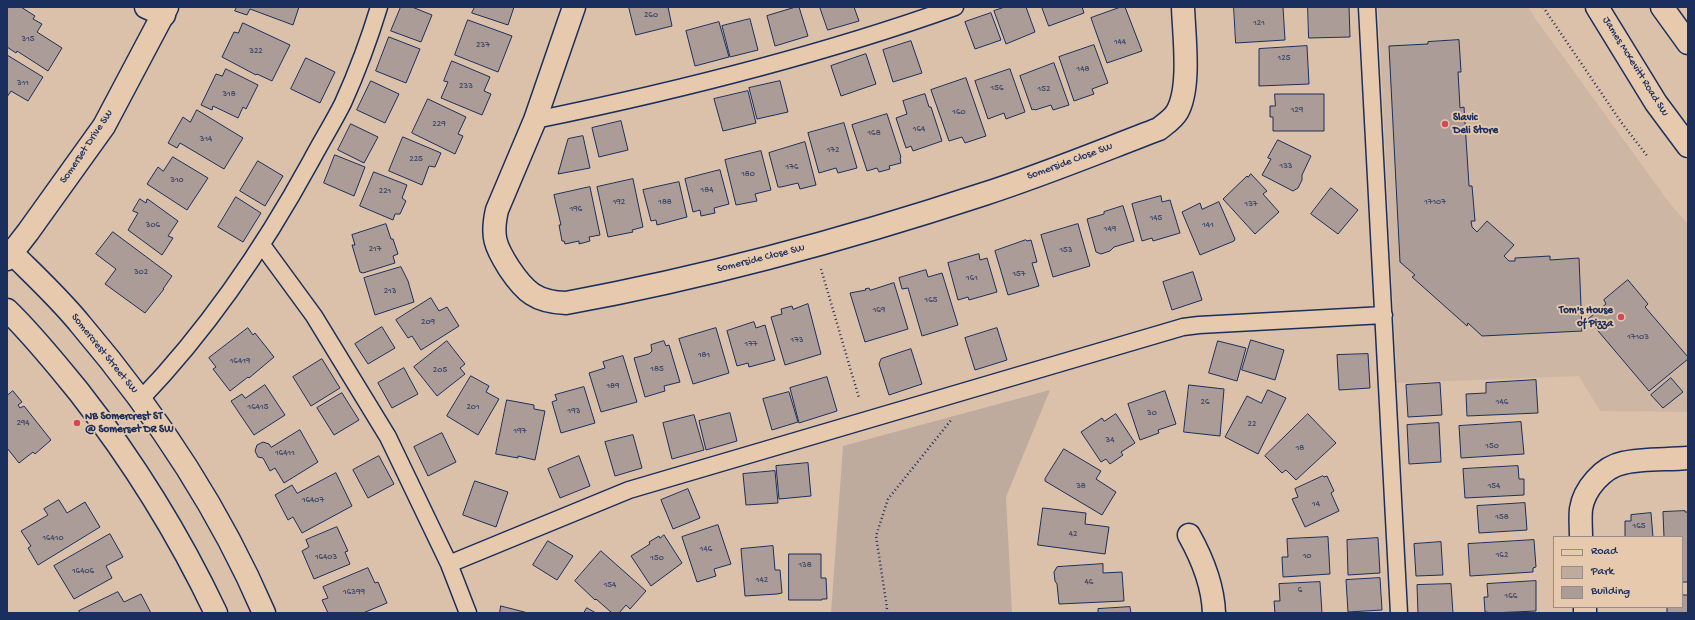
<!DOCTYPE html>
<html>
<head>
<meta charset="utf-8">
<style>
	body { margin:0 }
	#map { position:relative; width:1695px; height:620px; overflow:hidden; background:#dbc1a9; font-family:"Gochi Hand",sans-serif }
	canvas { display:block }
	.frame { position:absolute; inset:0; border:8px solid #1b2f5e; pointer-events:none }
	.legend { position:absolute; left:1553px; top:536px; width:130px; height:72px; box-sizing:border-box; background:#e7caae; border:1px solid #958c8e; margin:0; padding:5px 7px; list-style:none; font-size:12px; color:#1b2f5e }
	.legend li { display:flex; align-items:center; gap:8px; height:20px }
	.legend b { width:20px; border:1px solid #958c8e }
</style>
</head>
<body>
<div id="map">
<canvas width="1695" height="620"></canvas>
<div class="frame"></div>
<ul class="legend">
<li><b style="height:5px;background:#e7caae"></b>Road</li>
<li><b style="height:11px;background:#bfab9e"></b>Park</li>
<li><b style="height:11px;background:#ab9c97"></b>Building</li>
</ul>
</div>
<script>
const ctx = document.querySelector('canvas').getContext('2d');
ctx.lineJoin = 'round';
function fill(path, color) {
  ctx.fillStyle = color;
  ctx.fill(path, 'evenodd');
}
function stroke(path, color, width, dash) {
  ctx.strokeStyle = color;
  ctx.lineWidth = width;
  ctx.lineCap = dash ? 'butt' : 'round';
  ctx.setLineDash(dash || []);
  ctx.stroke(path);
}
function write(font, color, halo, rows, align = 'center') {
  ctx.font = font + ' "Gochi Hand",sans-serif';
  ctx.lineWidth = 3.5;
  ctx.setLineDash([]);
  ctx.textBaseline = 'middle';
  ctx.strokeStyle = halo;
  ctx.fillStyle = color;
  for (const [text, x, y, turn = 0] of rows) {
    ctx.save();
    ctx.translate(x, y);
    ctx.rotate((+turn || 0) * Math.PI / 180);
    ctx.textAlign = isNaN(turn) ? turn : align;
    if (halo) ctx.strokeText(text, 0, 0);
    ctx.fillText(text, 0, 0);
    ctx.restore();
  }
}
fill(new Path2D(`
	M1378,7H1528L1537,21L1671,205L1688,224V412L1600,411L1579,376L1397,383Z`), '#cdb6a4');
fill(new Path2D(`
	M1050,390L1006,497L1012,613H831L843,446Z`), '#bfab9e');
const building = new Path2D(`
	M7,7H21L35,16L33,19L42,24L37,32L62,48L48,71L17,51L16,53L7,47Z
	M237,7H299L293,25L250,9L247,15L235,11Z
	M401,7H412L432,15L421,42L391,31Z
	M475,7H514L508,25L472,13Z
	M629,7H668L672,26L636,35Z
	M796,7H799L808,36L775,46L767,16Z
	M820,7H854L859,21L828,30Z
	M1005,7H1026L1035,32L1006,44L994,11Z
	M1042,7H1082L1084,13L1049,26Z
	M1121,7H1125L1142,51L1107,63L1091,18Z
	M1234,7H1283L1285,40L1236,43Z
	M1308,7H1349L1350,37L1309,38Z
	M991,13L1001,40L975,49L965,22Z
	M750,19L758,50L730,57L722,26Z
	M468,20L512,36L498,72L455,55Z
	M719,22L729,57L695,66L686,31Z
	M243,23L290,45L272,81L257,74L256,75L222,57L234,32L238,33Z
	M389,37L420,49L406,83L376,71Z
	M1459,40L1461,72H1458L1460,108L1464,107L1469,186H1472L1475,221H1471L1472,227L1477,232L1487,221L1514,245L1504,256L1509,261H1515V258L1550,256V260L1579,258L1582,331L1482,336L1468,323L1467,326L1412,277L1415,275L1400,262L1389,46L1428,44V42Z
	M911,41L922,73L893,82L883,50Z
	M1094,45L1108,83L1092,89L1094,94L1074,101L1059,57Z
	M1307,46L1309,84L1259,86V49Z
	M866,54L876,84L841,96L831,66Z
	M7,55L43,77L28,101L11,91L7,97Z
	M306,58L335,72L320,103L291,89Z
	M452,61L490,77L484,91L491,94L482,115L441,98L448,82L444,81Z
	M1054,63L1069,105L1053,110L1051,105L1035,110L1034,109L1032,110L1020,76Z
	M226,69L258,85L246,109L243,107L238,118L213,106L212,110L201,105L216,74L222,76Z
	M1010,69L1025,112L1006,119L1004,113L988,119L975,81Z
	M966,78L986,136L965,143L962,137L949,141L931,90Z
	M371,81L399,94L385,123L357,110Z
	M780,81L788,112L757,119L749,88Z
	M748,91L756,123L723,131L714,99Z
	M925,94L929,107H931L942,141L913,151L911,146L906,148L896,118L907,114L903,101Z
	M1275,94H1324V131H1273V117H1270V106H1275Z
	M428,99L466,117L458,134L463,136L455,154L412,133Z
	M197,110L243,138L224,169L180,143L177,148L168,143L183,117L190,122Z
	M887,114L901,157L900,158L901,163L889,166L890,169L879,172L877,168L867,171L852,125Z
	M621,121L628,150L599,157L592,128Z
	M844,123L857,168L838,173L836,168L819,173L808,133Z
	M351,124L378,137L364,163L338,150Z
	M583,136L590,168L558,174L568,139Z
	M403,137L441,153L435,167L429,166L422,185L389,171Z
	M1278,140L1311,156L1302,175V180L1298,188L1293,191L1262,175L1271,159L1268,158Z
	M805,142L816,185L800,189L798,183L781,187H778L769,153Z
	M761,151L771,190L755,194L757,201L736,205L725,160Z
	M335,155L365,167L354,196L324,183Z
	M173,157L208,178L187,210L147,184L158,167L163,171Z
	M258,161L283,176L265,206L240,191Z
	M720,170L729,204L714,208L715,213L701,216L700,210L693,212L685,179Z
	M374,172L407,185L402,198L406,201L400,214H395L393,220L360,206Z
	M1251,174L1267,191L1263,194L1279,212L1255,234L1223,199L1247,176L1248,177Z
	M633,179L643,227L632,230L633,232L608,237L597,187Z
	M679,182L687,217L657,225L656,220L651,221L643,190Z
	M590,187L600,235L589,237L590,241L579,244V241L565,244L564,241H562L559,225H561L554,195Z
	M1331,188L1358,210L1338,234L1311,214Z
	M1161,196L1162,202L1170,200L1180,233L1153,241L1152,238L1142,241L1132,204Z
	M236,197L261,213L243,242L218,227Z
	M140,199L146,203L147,199L149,200L178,221L168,236L173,238L162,255L128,230L138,213L133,211Z
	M1219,202L1235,239L1234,241L1200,255L1182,212L1200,203L1202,209Z
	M1123,206L1134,241L1114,247L1110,251L1101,254L1096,252L1087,219L1104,214V212Z
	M386,224L391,239H393L398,254L393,256L395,263L363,273L360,272L352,245H355L352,235Z
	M1078,224L1090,266L1053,277L1041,235Z
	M113,232L172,276L163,289H164L145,313L105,284L116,269L96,254Z
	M1026,240L1027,241L1031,240L1037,262L1032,263L1039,286L1008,295L995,251Z
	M979,254L980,260L987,258L997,292L969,300L968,297L958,300L948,263Z
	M401,267L408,281L414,302L375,315L364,278Z
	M926,270L928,277L942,273L958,325L922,336L908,288L902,289L899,278Z
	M1193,272L1202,300L1172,310L1163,282Z
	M1628,280L1648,304L1645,307L1688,357V359L1649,391L1588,319L1606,304L1604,300Z
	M894,283L908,329L865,342L850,293L866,290L865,289L869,288L870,290Z
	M431,298L439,311L447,307L459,326L421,350L412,336L408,338L396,320Z
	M808,304L821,354L785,365L771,317L782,314L781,309L792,306L793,309Z
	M754,322L756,328L765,325L775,360L749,367L748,363L737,366L727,331Z
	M382,327L395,348L368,364L355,344Z
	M248,328L253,335L255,333L274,357L249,378L248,377L230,391L213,369L216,367L209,358Z
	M716,328L729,373L693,384L679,339Z
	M997,328L1007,360L975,370L965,338Z
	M1251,340L1284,350L1275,380L1242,370Z
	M447,341L465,364L460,368L465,374L437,396L414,367Z
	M664,341L666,346L669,345L680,382L664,386L665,391L645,397L634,358L649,354L652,351L651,345Z
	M1218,341L1246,348L1237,381L1209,373Z
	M911,349L922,384L889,395L879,364L881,359Z
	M1368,354L1370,388L1339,390L1337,355Z
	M623,356L637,402L601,412L589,373L605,368L603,362Z
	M322,359L340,388L311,406L293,377Z
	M404,368L418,394L392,408L378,383Z
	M471,376L489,386L486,392L499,399L478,435L447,416Z
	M827,377L837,411L799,423L790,388Z
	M1671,378L1683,392L1663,408L1651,395Z
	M1536,380L1538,413L1467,416L1466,394L1486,393V383Z
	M1440,383L1442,415L1408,417L1406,385Z
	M265,385L285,415L254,435L231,401L242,394L245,398Z
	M1189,385L1224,389L1220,436L1184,432Z
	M584,387L595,423L561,433L552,402L557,400L555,395Z
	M1268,390L1286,398L1258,454L1225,437L1247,396L1261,403Z
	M13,391L22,402L18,405L20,408L24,406L51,440L35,454L33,452L19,463L7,448V396Z
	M1165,391L1176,424L1158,430L1159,433L1140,440L1128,404Z
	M789,392L798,422L772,430L763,399Z
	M342,393L359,420L334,435L317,408Z
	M507,400L534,405V409L545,411L535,460L518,456V458L496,454Z
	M730,413L737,441L706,450L699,421Z
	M1116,414L1135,443L1121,452L1123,455L1110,464L1106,459L1101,462L1081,432L1102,418L1104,421Z
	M1308,414L1336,443L1296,480L1286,470L1282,473L1265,456Z
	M694,415L704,450L672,459L663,423Z
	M1521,422L1524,454L1461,458L1459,426Z
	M1439,423L1441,462L1409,464L1407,425Z
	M300,430L318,462L284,483L275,468L270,471L263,458L258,457L255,451L257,445L263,442L269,444L271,447Z
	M442,433L456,462L428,476L414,447Z
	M633,435L642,468L615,476L605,442Z
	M1064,449L1101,471L1096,479L1116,492L1102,515L1045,481V479Z
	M379,456L394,484L368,498L353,470Z
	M579,456L590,486L560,498L548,469Z
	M808,463L811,496L779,499L776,466Z
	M1518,466L1519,479H1524V495L1465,498L1463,469Z
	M775,471L778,503L746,505L743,474Z
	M336,473L352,506L302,533L293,517L288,520L275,495L292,485L297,493Z
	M1323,476L1324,477L1327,476L1334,491L1331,493L1339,511L1305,527L1292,499L1298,497L1295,489Z
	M475,481L508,492L496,527L463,515Z
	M688,489L700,518L673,529L661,500Z
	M59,500L67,513L85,502L100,527L38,565L28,548L31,546L21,531L48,515L44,509Z
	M1525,503L1527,530L1479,533L1477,506Z
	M1043,508L1086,513L1085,524L1109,527L1105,554L1038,545Z
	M1685,511V512H1688V582H1682V537H1664L1663,512Z
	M1651,513L1653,537H1625V521H1631V515Z
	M718,525L731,564L714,569L716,576L697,582L682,537Z
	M337,527L348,551L345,552L350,564L314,579L302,551L309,547L306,540Z
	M110,534L123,557L106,566L112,578L74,599L54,566Z
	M664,535L682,563L651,586L631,556L650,544L649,542L659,536L660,538Z
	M1328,537L1330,574L1283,577L1282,557H1288L1287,539Z
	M1378,538L1380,573L1348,575L1347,540Z
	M1534,540L1536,567L1533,568V572L1470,576L1468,544Z
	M548,541L573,556L557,580L533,565Z
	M1441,542L1443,575L1416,576L1414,544Z
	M773,546L775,570H780L782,593L777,594L745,596L741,549Z
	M601,551L646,591L630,609L626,605L619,613H612L596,599L595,600L575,581Z
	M789,554H821V578H826L827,599H822V600H789Z
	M1103,564V573L1122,572L1124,601L1059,604L1057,584L1055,581L1054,572L1057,567Z
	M368,568L375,583L378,582L387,603L363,613H328L322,600L328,598L323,587Z
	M1380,578L1382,610L1348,612L1346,580Z
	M1536,581V611L1492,613L1485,612L1484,597H1488L1487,584Z
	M1320,582L1322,613H1275L1274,601H1280L1279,584Z
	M1451,584L1453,613H1418L1417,585Z
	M118,592L124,602L141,594L151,613H80L79,611Z
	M1682,595H1688V613H1667V607H1682Z
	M501,606L528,613H500Z
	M1130,607L1131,613H1093H1098V609Z
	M587,608L596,613H584Z`);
fill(building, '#ab9c97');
stroke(building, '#1b2f5e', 1);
const lane = new Path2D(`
	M1367,7L1399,613
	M535,120C677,91 818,56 955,7
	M262,245L314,316L388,437L449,564L468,613
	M141,399C209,328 264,247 311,161C321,142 333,123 343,103C357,72 369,40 379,7
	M449,564L629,490L1183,327L1199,325L1384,315`);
const street = new Path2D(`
	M146,7L164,15
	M574,7L535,120L497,210C491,236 495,246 509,268C525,292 536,302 566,303C708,277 847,239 984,194C1043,175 1101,151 1159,129C1165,124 1173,119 1177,112C1191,88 1184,36 1183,7
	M1189,535C1203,560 1213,585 1214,613
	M1581,537C1581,528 1580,518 1581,509C1584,489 1603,467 1623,463C1644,458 1667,460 1688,458
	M1585,607V613`);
const secondary = new Path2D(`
	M1597,7L1656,103L1688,146
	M1662,7L1688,43
	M12,253C35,276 60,299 81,325C155,412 219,508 264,613
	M7,259L28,232L104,126L167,7
	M7,310C33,335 56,364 79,392C133,461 178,533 216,613`);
stroke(lane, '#1b2f5e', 19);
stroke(street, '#1b2f5e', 25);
stroke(secondary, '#1b2f5e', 25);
stroke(new Path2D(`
	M1543,7L1621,122L1648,157
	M821,269L859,398
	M886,613L887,608L876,536L888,499L952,419`), '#1b2f5e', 2.5, [1, 3]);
stroke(lane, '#e7caae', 16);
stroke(street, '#e7caae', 22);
stroke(secondary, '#e7caae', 22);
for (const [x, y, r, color] of [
	[1445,124,4,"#d1495b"],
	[1621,317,4,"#d1495b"],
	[77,423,4,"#d1495b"]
]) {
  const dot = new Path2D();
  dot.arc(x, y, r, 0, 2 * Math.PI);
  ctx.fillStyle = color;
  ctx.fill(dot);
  stroke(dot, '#e7caae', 1.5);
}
write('9px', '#3f4a6c', null, [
	["260",651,16],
	["121",1259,24],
	["315",28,40],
	["144",1120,43],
	["237",483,46],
	["322",256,52],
	["125",1284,59],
	["148",1083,70],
	["311",23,84],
	["233",466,87],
	["156",997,89],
	["152",1044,90],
	["318",229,95],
	["129",1297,111],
	["160",959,113],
	["229",439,125],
	["164",919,130],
	["168",874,134],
	["314",206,140],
	["172",833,151],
	["225",416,160],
	["133",1286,167],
	["176",792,168],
	["180",748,175],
	["310",177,181],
	["184",707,191],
	["221",385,192],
	["192",619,203],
	["188",665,203],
	["17107",1435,203],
	["137",1251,205],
	["196",576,210],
	["145",1156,219],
	["306",153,226],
	["141",1208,226],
	["149",1110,230],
	["217",375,250],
	["153",1066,251],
	["302",141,273],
	["157",1019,275],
	["161",972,279],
	["213",390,292],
	["165",931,301],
	["169",879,311],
	["209",428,323],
	["17103",1638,338],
	["173",797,341],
	["177",751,345],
	["181",704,356],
	["16419",240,362],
	["185",657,370],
	["205",440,371],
	["189",613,387],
	["26",1205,403],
	["146",1502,403],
	["16415",258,408],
	["201",473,408],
	["193",574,412],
	["30",1152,414],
	["294",23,424],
	["22",1252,425],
	["197",520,432],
	["34",1110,441],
	["150",1492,447],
	["18",1300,449],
	["16411",285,454],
	["38",1081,487],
	["154",1494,487],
	["16407",313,501],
	["14",1316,505],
	["158",1502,518],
	["165",1639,527],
	["42",1073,535],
	["16410",53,539],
	["146",706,550],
	["162",1502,556],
	["10",1307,557],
	["16403",326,558],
	["150",657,559],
	["138",805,566],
	["16406",83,572],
	["142",762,581],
	["46",1089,583],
	["154",610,586],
	["6",1300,591],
	["16399",354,593],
	["166",1511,597]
]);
write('11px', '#1b2f5e', '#e7caae', [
	["James McKevitt Road SW",1635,67,58],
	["Somerset Drive SW",87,147,-56],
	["Somerside Close SW",1070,162,-20],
	["Somerside Close SW",761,259,-14],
	["Somercrest Street SW",104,354,51]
]);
write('bold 11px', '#1b2f5e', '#e7caae', [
	["Slavic",1453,118],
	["Deli Store",1453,131],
	["Tom's House",1613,311,"right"],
	["of Pizza",1613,324,"right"],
	["NB Somercrest ST",85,417],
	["@ Somerset DR SW",85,430]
], 'left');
</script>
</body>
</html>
